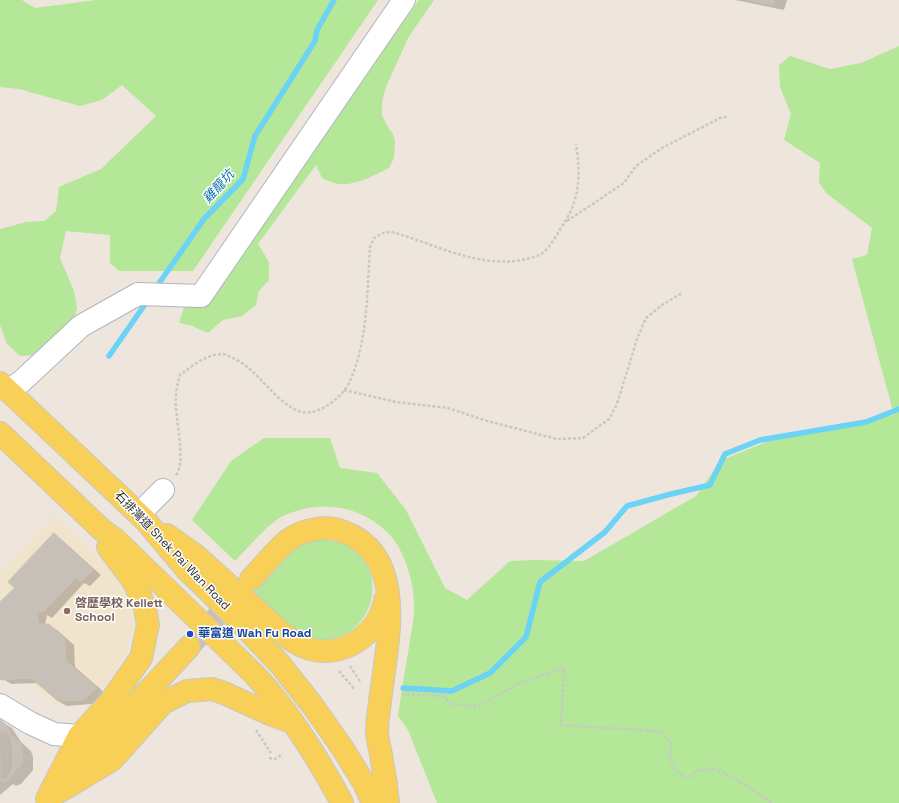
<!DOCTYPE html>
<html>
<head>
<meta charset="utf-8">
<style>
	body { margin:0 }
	canvas { display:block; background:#eee6dd }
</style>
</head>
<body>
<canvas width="899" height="803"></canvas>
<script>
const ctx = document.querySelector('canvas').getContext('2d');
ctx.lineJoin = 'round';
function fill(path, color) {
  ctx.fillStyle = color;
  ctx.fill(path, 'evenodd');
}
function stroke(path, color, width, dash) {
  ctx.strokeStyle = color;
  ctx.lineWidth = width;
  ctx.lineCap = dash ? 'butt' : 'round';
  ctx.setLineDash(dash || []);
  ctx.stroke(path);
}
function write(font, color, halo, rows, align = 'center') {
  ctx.font = font + ' "Space Grotesk","Noto Sans TC",sans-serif';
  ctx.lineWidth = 3;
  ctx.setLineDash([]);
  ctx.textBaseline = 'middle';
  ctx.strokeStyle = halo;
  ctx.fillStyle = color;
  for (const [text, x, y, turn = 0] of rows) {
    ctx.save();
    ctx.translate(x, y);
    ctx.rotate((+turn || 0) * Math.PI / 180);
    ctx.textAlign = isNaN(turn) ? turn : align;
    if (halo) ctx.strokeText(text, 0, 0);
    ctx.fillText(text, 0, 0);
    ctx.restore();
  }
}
fill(new Path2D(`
	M54,514L116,572L134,599L135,624L128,648L115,672L90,703L67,707L53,703L28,681L5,682L0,678V574Z`), '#f0e4cc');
fill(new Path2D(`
	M0,0H22L35,8L96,0H378L193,271H119L110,263V235L66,231L60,258L74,291L77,308L69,338L36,355L20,356L7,344L0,325V229L26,222L44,221L56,211L59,187L101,169L156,116L122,85L102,100L80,106L19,89L0,87Z
	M419,0H434L408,38L386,87L382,102V115L386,124L393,134L395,141L394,158L389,168C373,176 353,188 334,183C330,182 326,180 322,178L316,165L258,244L269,262V280L259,291L256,305L242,316L223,320L208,333L190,325L179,323L184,307L209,295Z
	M899,46V803H437L408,730L398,716C401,693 405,670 409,647C411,632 415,617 414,602C413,580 404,548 387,532C358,504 318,499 281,517C267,525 247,549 235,561L192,520L231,461L264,438H330L340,468L377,473L406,510L445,588L467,600L510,561L535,560L584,561L696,496L720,461L778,437L894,415L852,259L867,255L872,228L826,193L819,182L820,163L784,140L791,114L780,87L779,65L790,56L830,69L861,63Z
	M317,539C328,540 338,541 349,547C389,570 375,632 330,639C323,640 313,641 306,638C301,636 296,630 291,626C278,616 264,605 251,594L286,554L300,544Z`), '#b4e797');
fill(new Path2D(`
	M735,0H787L784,10Z
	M54,535L62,540L101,575L90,586L84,583L52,618L47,615L45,625H48L57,630L74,645L75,667L105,693L92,704L67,706L58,701L38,683L11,684L0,677V604L16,588Z
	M0,721L12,728L21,742L31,751L33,757V770L21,784L16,786L13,784L0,795Z`), '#0003');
stroke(new Path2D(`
	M155,289L204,219L243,179L255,136L315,41L317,30L334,0
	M109,356L148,300
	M403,688L452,691L490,673L526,637L540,582L605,532L627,506L671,494L710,485L725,454L760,440L866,422L899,409`), '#6bd3f5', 5.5);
const building = new Path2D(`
	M751,0H774L773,5Z
	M54,533L93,569L81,582L76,578L42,613L8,582Z
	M15,588L39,611L37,619L39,624H49L65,639L66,661L97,688L83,700L58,701L31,678L1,680L0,678V602Z
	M0,720L3,722L10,733L13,751V767L6,782L0,779Z
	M0,731L6,732L16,739L20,743L23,757L22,763L9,778L4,780L0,779Z`);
fill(building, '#c6c0b9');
stroke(building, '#cac2b6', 1);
stroke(new Path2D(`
	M189,647L239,593`), '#c7c1b9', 22, [22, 11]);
const minor = new Path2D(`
	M8,391L22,381L81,326L138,294L201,296L404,0
	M139,514L163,490
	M0,705L30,723L54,734L79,736`);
const major = new Path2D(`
	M0,383L145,520L187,570L233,615L279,663L313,706L343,749L364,783L373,803
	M0,433L101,529L116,540L255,675C290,713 318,758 342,803
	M167,535L195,555L281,632C289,639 297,644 307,648C342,660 379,634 385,600
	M251,579C262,568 276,550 287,541C302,530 326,524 344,532C413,558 384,655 379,710C378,717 377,724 377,731C377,741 381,751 382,761C385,775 387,789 388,803
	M66,779L189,647
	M47,799L79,736L110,702L141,658L148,625L145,607L134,582L108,547
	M47,799L112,760L163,703L187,691L212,689L224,693L272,715L292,722`);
stroke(minor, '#b1b4c0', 24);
stroke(major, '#c8c8c8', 24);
stroke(new Path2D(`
	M567,221L624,183L636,166L662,148L722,117H728
	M344,390L396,402L448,408L487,421L557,439L583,438L609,419L617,404L637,339L646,318L662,305L682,293
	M176,475C187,462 174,416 176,397C176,390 178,383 180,375C192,366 205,355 222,354C225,354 228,356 231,357C253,367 262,383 279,398C294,411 305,418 325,407C335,401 345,392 350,381C368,341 367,290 370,247L374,238L385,232H392C435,244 477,268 522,260C530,258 539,257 545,251C551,245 556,236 561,228C580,201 581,176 576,144
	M350,666L361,683
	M339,671L355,690
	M402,694L444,696L451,704L475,706L481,705L518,684L564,668L561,725L655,731C660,733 667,736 670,741C672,746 670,751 670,756C671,764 676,773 683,776C690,780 693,773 699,771C702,770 707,769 711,769C725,769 759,794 772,803
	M256,730L271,753
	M269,758L275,759L283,754`), '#c8c8c8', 2.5, [3, 2]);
stroke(minor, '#fff', 22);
stroke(major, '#f8d058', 22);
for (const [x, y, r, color] of [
	[67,611,4,"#8d6e63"],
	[190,634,4,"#1a4fb4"]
]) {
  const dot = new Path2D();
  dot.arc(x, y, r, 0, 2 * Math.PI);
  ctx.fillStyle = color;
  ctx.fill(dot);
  stroke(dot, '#fff', 1.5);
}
write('12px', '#2b2b2b', '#fff', [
	["石排灣道 Shek Pai Wan Road",172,551,46]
]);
write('bold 12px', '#785e54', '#fff', [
	["啓歷學校 Kellett",75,604],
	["School",75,618]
], 'left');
write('bold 12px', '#164399', '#fff', [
	["華富道 Wah Fu Road",198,634]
], 'left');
write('italic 13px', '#0771a4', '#fff', [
	["雞籠坑",219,187,-48]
]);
</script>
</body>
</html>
